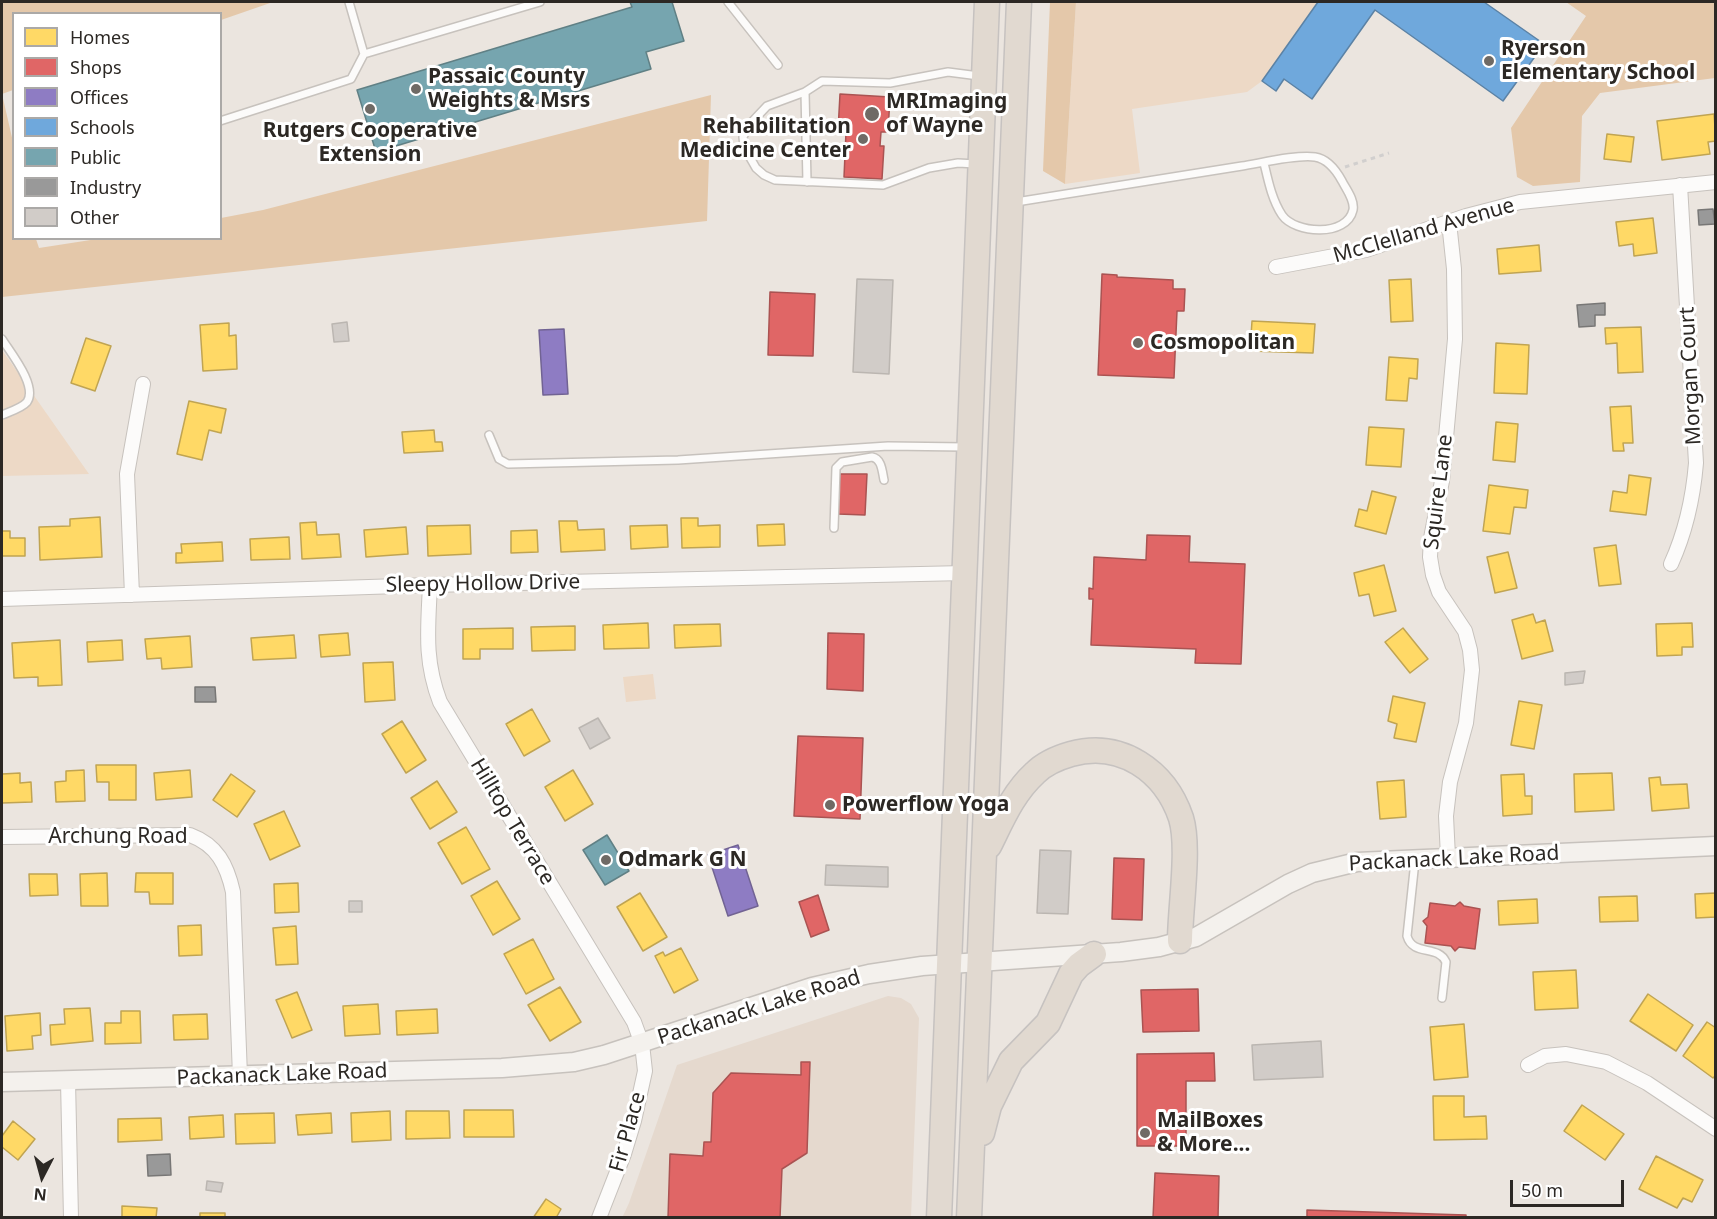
<!DOCTYPE html>
<html>
<head>
<meta charset="utf-8">
<style>
	body { margin:0 }
	#map { position:relative; width:1717px; height:1219px; overflow:hidden; background:#ebe5df; font-family:"Noto Sans",sans-serif }
	canvas { display:block }
	.frame { position:absolute; inset:0; border:3px solid #2c2824; pointer-events:none }
	.legend { position:absolute; left:12px; top:12px; width:210px; height:228px; box-sizing:border-box; background:#fff; border:2px solid #aba9a7; margin:0; padding:8px 10px; list-style:none; font-size:18px; color:#2c2824 }
	.legend li { display:flex; align-items:center; gap:12px; height:30px }
	.legend b { width:30px; border:2px solid #aba9a7 }
	.north { position:absolute; left:12px; top:1147px; width:60px; height:60px; -webkit-text-stroke:4px #fff; paint-order:stroke; rotate:186deg; font-size:16px; font-weight:700; line-height:24px; text-align:center; color:#2c2824 }
	.north::after { content:''; display:block; margin:auto; width:21px; height:27px; background:#2c2824; clip-path:polygon(50% 0,100% 100%,50% 72%,0 100%) }
	.scale { position:absolute; left:1510px; top:1180px; width:114px; height:27px; box-sizing:border-box; border:3px solid #2c2824; border-top:0; padding-left:8px; font-size:18px; line-height:21px; white-space:nowrap; color:#2c2824; -webkit-text-stroke:4px #fff; paint-order:stroke }
</style>
</head>
<body>
<div id="map">
<canvas width="1717" height="1219"></canvas>
<div class="frame"></div>
<ul class="legend">
<li><b style="height:16px;background:#ffd966"></b>Homes</li>
<li><b style="height:16px;background:#e06666"></b>Shops</li>
<li><b style="height:16px;background:#8e7cc3"></b>Offices</li>
<li><b style="height:16px;background:#6fa8dc"></b>Schools</li>
<li><b style="height:16px;background:#76a5af"></b>Public</li>
<li><b style="height:16px;background:#999"></b>Industry</li>
<li><b style="height:16px;background:#d1ccc8"></b>Other</li>
</ul>
<div class="north">N</div>
<div class="scale">50 m</div>
</div>
<script>
const ctx = document.querySelector('canvas').getContext('2d');
ctx.lineJoin = 'round';
function fill(path, color) {
  ctx.fillStyle = color;
  ctx.fill(path, 'evenodd');
}
function stroke(path, color, width, dash) {
  ctx.strokeStyle = color;
  ctx.lineWidth = width;
  ctx.lineCap = dash ? 'butt' : 'round';
  ctx.setLineDash(dash || []);
  ctx.stroke(path);
}
function write(font, color, halo, rows, align = 'center') {
  ctx.font = font + ' "Noto Sans",sans-serif';
  ctx.lineWidth = 6;
  ctx.setLineDash([]);
  ctx.textBaseline = 'middle';
  ctx.strokeStyle = halo;
  ctx.fillStyle = color;
  for (const [text, x, y, turn = 0] of rows) {
    ctx.save();
    ctx.translate(x, y);
    ctx.rotate((+turn || 0) * Math.PI / 180);
    ctx.textAlign = isNaN(turn) ? turn : align;
    if (halo) ctx.strokeText(text, 0, 0);
    ctx.fillText(text, 0, 0);
    ctx.restore();
  }
}
fill(new Path2D(`
	M888,996L901,998L911,1004L919,1018L911,1217L622,1218L629,1203L677,1065Z`), '#e5d9ce');
fill(new Path2D(`
	M1076,2H1318L1262,81L1247,92L1132,109L1140,173L1065,184Z
	M2,350L89,474L2,476Z
	M653,674L656,699L626,702L623,677Z`), '#edd9c6');
fill(new Path2D(`
	M2,2H273L221,20L220,14H14L13,90L2,94L13,142L14,238L36,239L39,248L97,239L220,238L221,218L263,210L711,95L707,221L2,297Z
	M1050,2H1076L1065,184L1043,171Z
	M1566,2H1715V78L1600,93L1582,116L1580,182L1533,186L1517,177L1511,128L1586,16Z`), '#e4c8aa');
const homes = new Path2D(`
	M1714,114L1716,141L1708,142L1710,154L1662,160L1657,121Z
	M1607,134L1634,137L1631,162L1604,159Z
	M1653,218L1657,253L1634,256L1633,244L1619,246L1616,222Z
	M1539,245L1541,271L1499,274L1497,249Z
	M1411,279L1413,321L1391,322L1389,280Z
	M1252,321L1315,324L1313,353L1250,351Z
	M229,323V336L236,335L237,369L203,371L200,325Z
	M1641,327L1643,372L1618,373L1617,343L1606,344L1605,328Z
	M86,338L111,346L95,391L71,383Z
	M1496,343L1529,345L1527,394L1494,393Z
	M1389,357L1418,359L1417,379L1409,378L1407,401L1386,400Z
	M189,401L226,409L221,433L209,430L202,460L177,454Z
	M1631,406L1633,443H1623L1624,451H1613L1610,407Z
	M1496,422L1518,424L1515,462L1493,460Z
	M1369,427L1404,429L1401,467L1366,465Z
	M434,430L435,442H442L443,451L404,453L402,432Z
	M1629,475L1651,478L1646,515L1610,511L1613,491L1627,493Z
	M1489,485L1528,490L1526,508L1514,507L1510,534L1483,531Z
	M1372,491L1396,497L1386,534L1355,526L1359,509L1367,511Z
	M100,517L102,557L40,560L39,527L70,526V519Z
	M681,518H698V526L720,525V547L682,548Z
	M559,521H577L578,530L604,529L605,550L561,552Z
	M316,522L317,535L339,534L341,557L302,559L300,523Z
	M784,524L785,545L758,546L757,525Z
	M470,525L471,554L428,556L427,526Z
	M667,525L668,547L631,549L630,526Z
	M406,527L408,554L366,557L364,530Z
	M537,530L538,552L511,553V531Z
	M2,531H10V538H25V556H2Z
	M289,537L290,559L251,560L250,539Z
	M222,542L223,561L176,563V553H182L181,544Z
	M1616,545L1621,584L1599,586L1594,548Z
	M1508,552L1517,588L1495,593L1487,557Z
	M1384,565L1396,611L1374,616L1369,594L1359,596L1354,573Z
	M1533,614L1536,623L1545,620L1553,651L1522,659L1512,620Z
	M648,623L649,648L604,649L603,625Z
	M1692,623L1693,647H1682V655L1657,656L1656,624Z
	M720,624L721,646L675,648L674,625Z
	M575,626V650L532,651L531,627Z
	M513,628V649H480V659H463V629Z
	M1403,628L1428,659L1410,673L1385,642Z
	M348,633L350,655L321,657L319,635Z
	M294,635L296,658L253,660L251,638Z
	M190,636L192,667L162,669L161,658L147,659L145,639Z
	M60,640L62,685L38,686V677L14,678L12,643Z
	M122,640L123,660L88,662L87,642Z
	M393,662L395,700L365,702L363,663Z
	M1393,696L1425,703L1416,742L1394,738L1397,724L1388,721Z
	M1519,701L1542,705L1534,749L1511,745Z
	M532,709L550,741L524,756L506,724Z
	M402,721L426,760L406,773L382,734Z
	M96,765H136V800H109V782H97Z
	M84,770L85,801L56,802L55,782L66,781V771Z
	M190,770L192,797L156,800L154,773Z
	M573,770L593,804L565,821L545,787Z
	M20,773V783L31,782L32,802L2,803V774Z
	M1612,773L1614,810L1575,812L1574,774Z
	M231,774L255,791L237,817L213,800Z
	M1524,774L1525,796H1532V814L1503,816L1501,775Z
	M1660,777L1661,785L1687,784L1689,808L1652,811L1649,778Z
	M1404,780L1406,817L1380,819L1377,782Z
	M437,781L457,812L430,829L411,798Z
	M284,811L300,846L270,860L254,824Z
	M466,827L490,869L462,884L438,843Z
	M107,873L108,906H81L80,874Z
	M136,873H173V904H150L149,892H135Z
	M29,874H57L58,895L30,896Z
	M497,881L520,919L493,935L471,896Z
	M298,883L299,912L275,913L274,884Z
	M640,893L667,937L643,951L617,907Z
	M1716,893V917L1696,918L1695,894Z
	M1637,896L1638,921L1600,922L1599,897Z
	M1537,899L1538,923L1499,925L1498,901Z
	M201,925L202,955L179,956L178,926Z
	M296,926L298,964L276,965L273,928Z
	M533,939L554,979L526,994L504,954Z
	M681,948L698,980L674,993L655,956L663,952L665,956Z
	M1576,970L1578,1008L1535,1010L1533,972Z
	M560,987L581,1022L550,1041L528,1005Z
	M297,992L312,1030L292,1038L276,1000Z
	M1648,994L1693,1025L1676,1051L1630,1021Z
	M378,1004L380,1034L345,1036L343,1006Z
	M90,1008L93,1041L51,1045L50,1025L65,1024L64,1009Z
	M437,1009L438,1033L397,1035L396,1011Z
	M121,1011H140L141,1043L105,1044V1023H121Z
	M40,1013L41,1035L32,1036L33,1049L7,1051L5,1016Z
	M207,1014L208,1039L174,1040L173,1015Z
	M1707,1022L1716,1028V1075L1713,1078L1683,1056Z
	M1464,1024L1468,1077L1434,1080L1430,1027Z
	M1433,1096H1464V1117L1486,1116L1487,1139L1434,1140Z
	M1582,1105L1624,1134L1605,1160L1564,1131Z
	M464,1110H513L514,1137H464Z
	M390,1111L391,1140L352,1142L351,1113Z
	M406,1111H449L450,1138L406,1139Z
	M274,1113L275,1143L236,1144L235,1114Z
	M331,1113L332,1133L298,1135L296,1115Z
	M223,1115L224,1137L190,1139L189,1117Z
	M161,1118L162,1140L118,1142V1119Z
	M13,1121L35,1139L18,1160L2,1147V1136Z
	M1656,1156L1703,1180L1692,1202L1683,1198L1677,1208L1639,1189Z
	M546,1199L561,1209L556,1218H533Z
	M122,1206L157,1208L156,1218H122Z
	M200,1213H225V1218H200Z`);
fill(homes, '#ffd966');
stroke(homes, '#c0a452', 1.5);
const shops = new Path2D(`
	M840,94L890,97L888,132H881L880,146H884L882,179L844,177L846,132L838,131Z
	M1102,274L1117,275V277L1173,280V289H1185L1184,311H1177L1174,378L1098,375Z
	M770,292L815,294L813,356L768,355Z
	M840,474H867L865,515L838,514Z
	M1147,535L1190,536L1189,562L1245,564L1241,664L1195,663L1196,649L1091,645L1093,599H1089V588L1093,589L1094,557L1146,560Z
	M828,633L864,634L863,691L827,689Z
	M798,736L863,738L860,819L794,816Z
	M1114,858L1144,859L1142,920L1112,919Z
	M818,895L829,930L811,937L799,902Z
	M1460,902L1464,906L1480,909L1475,949L1459,947L1455,951L1451,946L1425,943L1427,926L1423,921L1428,917L1430,903L1455,906Z
	M1198,989L1199,1031L1143,1032L1141,990Z
	M1214,1053L1215,1081H1186V1146H1137V1054Z
	M801,1062H810L807,1153L782,1169L780,1218H668L670,1154L703,1156L704,1142H711L713,1093L731,1073L801,1075Z
	M1155,1173L1219,1176L1218,1218H1153Z
	M1307,1210L1466,1215V1218H1307Z`);
fill(shops, '#e06666');
stroke(shops, '#aa5352', 1.5);
const offices = new Path2D(`
	M564,329L568,394L543,395L539,330Z
	M738,845L758,906L728,916L708,855Z`);
fill(offices, '#8e7cc3');
stroke(offices, '#716393', 1.5);
const schools = new Path2D(`
	M1318,2H1484L1544,44L1503,101L1375,10L1312,99L1284,79L1276,91L1262,81Z`);
fill(schools, '#6fa8dc');
stroke(schools, '#5b82a5', 1.5);
const public = new Path2D(`
	M630,2H672L684,41L646,52L651,69L376,152L357,90L632,7Z
	M607,835L629,871L605,885L583,850Z`);
fill(public, '#76a5af');
stroke(public, '#608085', 1.5);
const industry = new Path2D(`
	M1713,209L1715,224L1699,225L1698,210Z
	M1605,303V315H1595V326L1579,327L1577,305Z
	M195,687H215L216,702H195Z
	M170,1154L171,1175L148,1176L147,1155Z`);
fill(industry, '#999');
stroke(industry, '#787776', 1.5);
const building = new Path2D(`
	M857,279L893,280L889,374L853,372Z
	M347,322L349,341L334,342L332,324Z
	M1585,671L1583,683L1565,685V673Z
	M598,718L610,738L590,749L579,728Z
	M1040,850L1071,851L1068,914L1037,913Z
	M826,865L888,867V887L825,885Z
	M349,901H362V912H349Z
	M1321,1041L1323,1077L1254,1080L1252,1045Z
	M207,1181L223,1183L221,1192L206,1190Z`);
fill(building, '#d1ccc8');
stroke(building, '#bbb6b1', 1.5);
const lane = new Path2D(`
	M349,2L364,54L540,2
	M728,2L778,65
	M805,92L807,182
	M220,121L351,79L364,54
	M976,164L958,163L929,168L883,185L775,180L764,175L756,168L744,147L743,137L749,125L767,106L805,92L822,81L890,83L948,72L979,76
	M1016,202L1242,166C1261,163 1298,154 1315,157C1328,159 1336,170 1342,181C1346,189 1355,200 1353,210C1347,237 1295,234 1282,215C1272,200 1268,180 1264,163
	M2,339C10,352 38,386 27,402C22,408 9,412 2,415
	M489,435L499,459L508,464L678,460L888,446L965,447
	M834,528L836,468L842,462L872,457C882,459 882,471 884,480
	M1415,861L1407,936C1413,957 1438,944 1446,962L1442,998`);
const street = new Path2D(`
	M1276,267L1366,250L1466,216L1520,202L1716,182
	M1671,564C1686,531 1693,499 1696,463L1680,185
	M430,585C428,629 424,660 440,702L634,1022L642,1044L645,1071L634,1121L624,1154L599,1218
	M132,595L127,474L143,384
	M2,599L430,585L965,573
	M2,837L190,835C217,845 227,865 233,892L240,1076
	M1448,857L1446,816L1450,782L1466,723L1472,670L1470,650L1465,631L1439,592L1433,575L1430,557L1431,538L1442,481L1455,339L1454,269L1449,222
	M1528,1065L1545,1056L1566,1054L1606,1062L1647,1083L1716,1129
	M68,1081L71,1218`);
const secondary = new Path2D(`
	M2,1082L502,1068L574,1062L604,1055L812,987L869,974L922,966L1121,952L1159,947L1196,937L1288,884L1312,873L1357,862L1716,846`);
const highway = new Path2D(`
	M989,846C1002,820 1013,793 1035,773C1045,763 1057,758 1071,754C1121,740 1165,771 1181,818C1190,847 1180,909 1180,941
	M982,1133L989,1106L1011,1061L1048,1023L1071,974L1079,965L1094,954
	M939,1218L987,2
	M969,1218L1019,2`);
stroke(lane, '#c7c2bd', 10);
stroke(street, '#c7c2bd', 16);
stroke(secondary, '#c7c2bd', 21);
stroke(highway, '#c6c2c0', 27);
stroke(new Path2D(`
	M1345,167L1389,153`), '#d1cfce', 3, [4.5, 4.5]);
stroke(lane, '#fcfbfa', 7);
stroke(street, '#fcfbfa', 14);
stroke(secondary, '#f4f1ed', 18);
stroke(highway, '#e1d9d0', 24);
for (const [x, y, r, color] of [
	[1489,61,6,"#6f6a65"],
	[416,89,6,"#6f6a65"],
	[370,109,6,"#6f6a65"],
	[872,114,8,"#6f6a65"],
	[863,139,6,"#6f6a65"],
	[1138,343,6,"#6f6a65"],
	[830,805,6,"#6f6a65"],
	[606,860,6,"#6f6a65"],
	[1145,1133,6,"#6f6a65"]
]) {
  const dot = new Path2D();
  dot.arc(x, y, r, 0, 2 * Math.PI);
  ctx.fillStyle = color;
  ctx.fill(dot);
  stroke(dot, '#fff', 2);
}
write('bold 21px', '#2c2824', '#fff', [
	["Ryerson",1501,49],
	["Elementary School",1501,73],
	["Passaic County",428,77],
	["Weights & Msrs",428,101],
	["MRImaging",886,102],
	["of Wayne",886,126],
	["Rehabilitation",851,127,"right"],
	["Medicine Center",851,151,"right"],
	["Rutgers Cooperative",370,131,"center"],
	["Extension",370,155,"center"],
	["Cosmopolitan",1150,343],
	["Powerflow Yoga",842,805],
	["Odmark G N",618,860],
	["MailBoxes",1157,1121],
	["& More...",1157,1145]
], 'left');
write('21px', '#2c2824', '#fff', [
	["McClelland Avenue",1424,231,-16],
	["Morgan Court",1691,376,-93],
	["Squire Lane",1439,492,-83],
	["Sleepy Hollow Drive",483,584,-1],
	["Hilltop Terrace",512,822,59],
	["Archung Road",118,837],
	["Packanack Lake Road",1454,859,-3],
	["Packanack Lake Road",759,1008,-17],
	["Packanack Lake Road",282,1075,-2],
	["Fir Place",628,1132,-74]
]);
</script>
</body>
</html>
